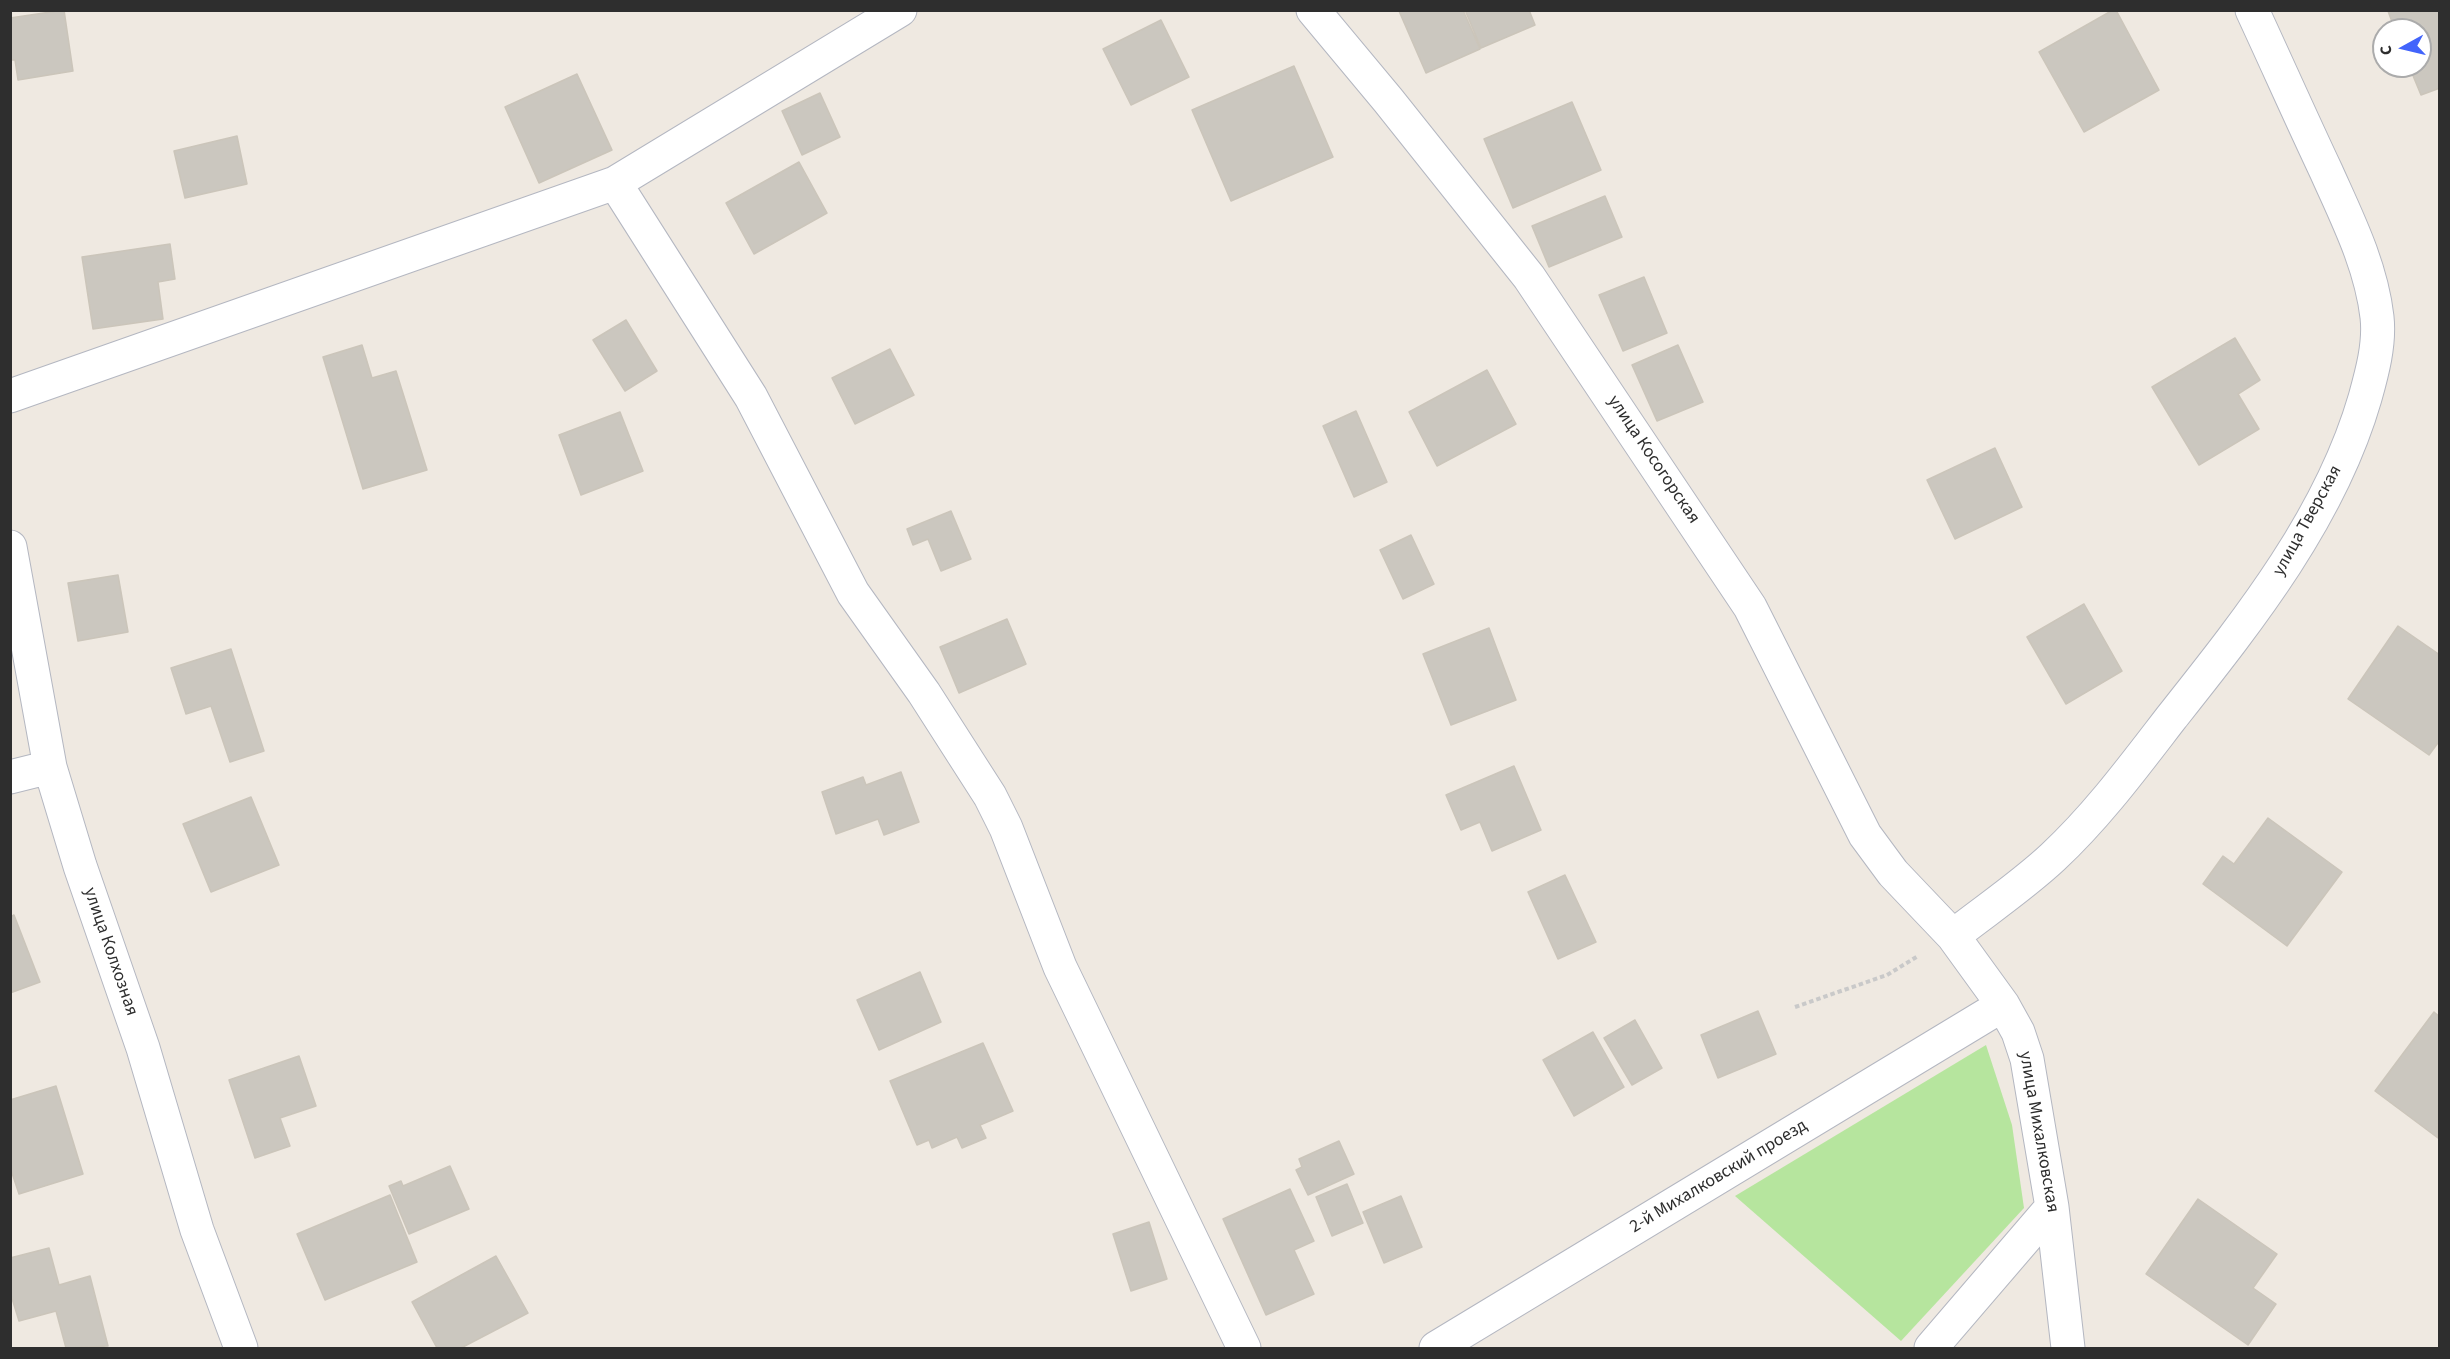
<!DOCTYPE html>
<html>
<head>
<meta charset="utf-8">
<style>
	body { margin:0 }
	#map { position:relative; width:2450px; height:1359px; overflow:hidden; background:#efe9e1; font-family:"Source Sans 3",sans-serif }
	canvas { display:block }
	.frame { position:absolute; inset:0; border:12px solid #2e2e2e; pointer-events:none }
	.north { position:absolute; left:2372px; top:18px; width:60px; height:60px; box-sizing:border-box; background:#fff; border:2px solid #ababab; border-radius:50%; rotate:262deg; font-size:16px; font-weight:700; line-height:24px; text-align:center; color:#2e2e2e }
	.north::after { content:''; display:block; margin:auto; width:21px; height:27px; background:#4264fb; clip-path:polygon(50% 0,100% 100%,50% 72%,0 100%) }
</style>
</head>
<body>
<div id="map">
<canvas width="2450" height="1359"></canvas>
<div class="frame"></div>
<div class="north">С</div>
</div>
<script>
const ctx = document.querySelector('canvas').getContext('2d');
ctx.lineJoin = 'round';
function fill(path, color) {
  ctx.fillStyle = color;
  ctx.fill(path, 'evenodd');
}
function stroke(path, color, width, dash) {
  ctx.strokeStyle = color;
  ctx.lineWidth = width;
  ctx.lineCap = dash ? 'butt' : 'round';
  ctx.setLineDash(dash || []);
  ctx.stroke(path);
}
function write(font, color, halo, rows, align = 'center') {
  ctx.font = font + ' "Source Sans 3",sans-serif';
  ctx.lineWidth = 5;
  ctx.setLineDash([]);
  ctx.textBaseline = 'middle';
  ctx.strokeStyle = halo;
  ctx.fillStyle = color;
  for (const [text, x, y, turn = 0] of rows) {
    ctx.save();
    ctx.translate(x, y);
    ctx.rotate((+turn || 0) * Math.PI / 180);
    ctx.textAlign = isNaN(turn) ? turn : align;
    if (halo) ctx.strokeText(text, 0, 0);
    ctx.fillText(text, 0, 0);
    ctx.restore();
  }
}
fill(new Path2D(`
	M1986,1045L2012,1125L2024,1208L1901,1341L1735,1196Z`), '#b6e59e');
const building = new Path2D(`
	M64,10L73,71L18,80L15,60H10V18Z
	M1463,10L1480,49L1426,73L1399,11Z
	M1465,10H1529L1535,25L1481,48Z
	M2113,10H2116L2159,90L2084,132L2039,52Z
	M2440,10V88L2421,95L2409,66H2420V30H2395L2388,11Z
	M1161,20L1189,77L1131,105L1103,49Z
	M1294,66L1333,157L1231,201L1192,110Z
	M577,74L612,150L539,183L505,107Z
	M820,93L840,137L802,155L782,111Z
	M1572,102L1601,170L1513,208L1484,139Z
	M237,136L247,184L185,198L174,151Z
	M799,162L827,213L754,254L726,203Z
	M1605,196L1622,237L1549,267L1532,226Z
	M170,244L175,279L158,282L163,319L93,329L82,257Z
	M1644,277L1667,333L1623,351L1599,295Z
	M626,320L657,371L625,391L593,340Z
	M2235,338L2260,380L2238,394L2259,429L2199,465L2152,387Z
	M362,345L372,378L396,371L427,470L363,489L323,357Z
	M1678,345L1703,402L1657,421L1632,365Z
	M890,349L914,395L855,424L832,378Z
	M1487,370L1516,424L1437,466L1409,412Z
	M1356,411L1387,482L1354,497L1323,426Z
	M620,412L643,471L581,495L559,435Z
	M1995,448L2022,507L1955,539L1927,480Z
	M951,511L971,559L941,571L928,539L913,545L907,529Z
	M1411,535L1434,584L1403,599L1380,550Z
	M118,575L128,632L78,641L68,583Z
	M2084,604L2122,671L2066,704L2027,637Z
	M1007,619L1026,664L959,693L940,647Z
	M2398,626L2440,655V740L2429,755L2348,699Z
	M1489,628L1516,700L1451,725L1423,654Z
	M231,649L264,751L230,762L211,706L186,714L171,668Z
	M1514,766L1541,830L1492,851L1480,822L1461,830L1446,795Z
	M901,772L919,822L884,835L878,819L836,834L822,792L863,777L866,785Z
	M251,797L279,865L211,892L183,824Z
	M2268,818L2342,872L2287,946L2203,884L2223,856L2234,864Z
	M1565,875L1596,942L1558,959L1528,892Z
	M14,915L40,982L10,993V917Z
	M920,972L941,1022L879,1050L857,1000Z
	M1758,1011L1776,1054L1718,1078L1701,1035Z
	M2434,1012L2440,1017L2438,1138L2375,1091Z
	M1635,1020L1662,1068L1632,1085L1604,1038Z
	M1593,1032L1624,1087L1574,1116L1543,1060Z
	M983,1043L1013,1111L980,1125L986,1138L962,1148L957,1137L932,1148L929,1140L917,1145L890,1081Z
	M299,1056L316,1106L280,1118L290,1146L255,1158L229,1080Z
	M56,1086L83,1174L19,1194L10,1167V1100Z
	M1339,1141L1354,1174L1308,1195L1296,1170L1302,1167L1299,1159Z
	M450,1166L469,1209L409,1234L389,1186L401,1181L403,1186Z
	M1347,1184L1363,1223L1332,1236L1316,1197Z
	M1290,1189L1314,1241L1294,1250L1314,1294L1266,1315L1223,1219Z
	M390,1195L417,1262L325,1300L297,1234Z
	M1401,1196L1422,1247L1384,1263L1363,1212Z
	M2198,1199L2277,1254L2253,1288L2276,1304L2248,1345L2146,1274Z
	M1149,1222L1167,1279L1131,1291L1113,1234Z
	M49,1248L59,1285L90,1276L108,1346L66,1348L56,1311L19,1321L10,1292V1258Z
	M496,1256L528,1313L461,1348H437L412,1302Z`);
fill(building, '#cbc7bf');
stroke(building, '#cbc5ba', 1.5);
const minor = new Path2D(`
	M1313,10L1388,100L1529,277L1750,607L1865,835L1893,873L1953,936L2003,1005L2018,1032L2027,1059L2052,1207L2068,1348
	M615,183L751,397L853,593L924,693L990,796L1006,828L1060,967L1244,1348
	M10,396L615,183L900,10
	M10,547L50,767L80,866L143,1048L197,1230L241,1348
	M10,777L50,767
	M1953,936C1986,910 2022,886 2053,857C2097,816 2134,766 2171,718C2247,622 2330,519 2365,398C2372,373 2380,344 2377,317C2371,265 2347,218 2326,171C2301,118 2277,64 2252,10
	M1436,1348L2003,1005
	M1931,1348L2052,1207`);
stroke(minor, '#b4b7c1', 35);
stroke(new Path2D(`
	M1795,1007L1887,975L1918,956`), '#c9c9c9', 4, [4.5, 3]);
stroke(minor, '#fff', 33);
write('18px', '#2e2e2e', '#fff', [
	["улица Косогорская",1653,460,56],
	["улица Тверская",2308,521,-61],
	["улица Колхозная",110,952,71],
	["улица Михалковская",2038,1132,80],
	["2-й Михалковский проезд",1719,1177,-31]
]);
</script>
</body>
</html>
